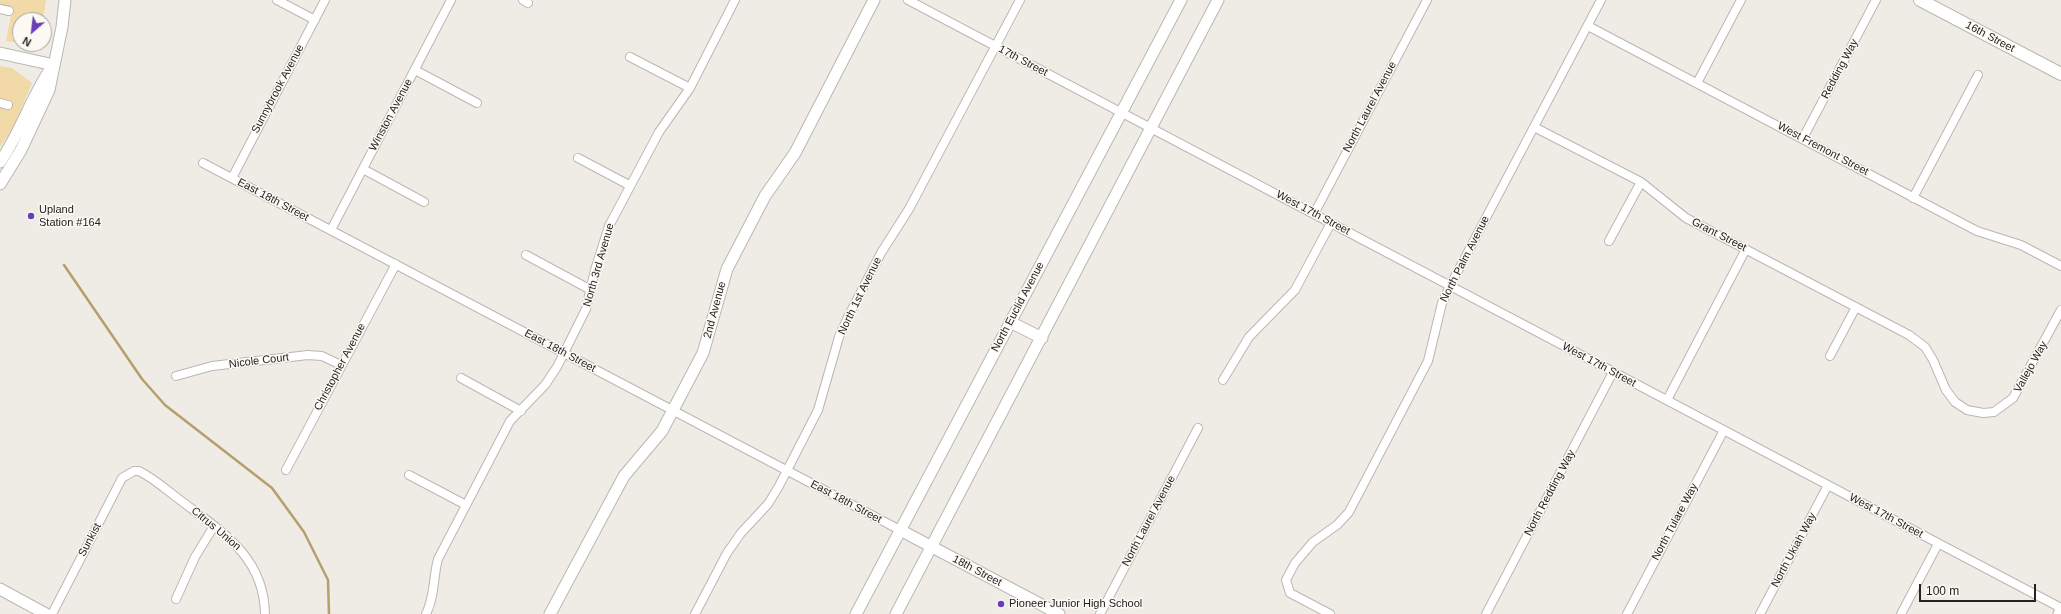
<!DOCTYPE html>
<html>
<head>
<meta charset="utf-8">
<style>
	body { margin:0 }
	#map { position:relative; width:2061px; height:614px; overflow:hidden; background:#efece6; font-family:Arial,sans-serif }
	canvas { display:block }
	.north { position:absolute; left:12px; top:12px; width:40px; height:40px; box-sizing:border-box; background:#fcf9f4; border:1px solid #a5a39f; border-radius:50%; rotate:208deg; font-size:11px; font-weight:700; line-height:16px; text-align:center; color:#232220 }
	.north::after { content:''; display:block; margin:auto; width:14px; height:18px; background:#693fb7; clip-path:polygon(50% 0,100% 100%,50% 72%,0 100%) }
	.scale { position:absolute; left:1919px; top:584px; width:117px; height:18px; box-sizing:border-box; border:2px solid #232220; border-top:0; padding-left:5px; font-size:12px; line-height:14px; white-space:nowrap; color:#232220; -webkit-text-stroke:3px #fcf9f4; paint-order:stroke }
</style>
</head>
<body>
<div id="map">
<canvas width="2061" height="614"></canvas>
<div class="north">N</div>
<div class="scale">100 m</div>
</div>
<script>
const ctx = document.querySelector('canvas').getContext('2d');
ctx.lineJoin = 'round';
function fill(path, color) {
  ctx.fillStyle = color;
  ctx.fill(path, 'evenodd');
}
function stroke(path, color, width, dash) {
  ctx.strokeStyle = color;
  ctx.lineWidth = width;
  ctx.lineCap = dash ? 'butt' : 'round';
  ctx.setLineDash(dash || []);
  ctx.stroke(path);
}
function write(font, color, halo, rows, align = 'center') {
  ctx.font = font + ' Arial,sans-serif';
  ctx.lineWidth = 3;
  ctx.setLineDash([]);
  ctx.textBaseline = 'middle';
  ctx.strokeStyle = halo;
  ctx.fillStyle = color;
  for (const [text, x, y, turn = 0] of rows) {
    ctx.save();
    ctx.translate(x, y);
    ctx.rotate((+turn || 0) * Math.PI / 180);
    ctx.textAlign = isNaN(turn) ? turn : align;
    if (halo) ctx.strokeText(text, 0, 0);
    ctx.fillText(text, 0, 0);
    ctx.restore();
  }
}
fill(new Path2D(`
	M0,0H46L43,20H20V43L6,41L11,15L0,13Z
	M0,66L12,68L32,83L13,128L0,147Z`), '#f1d9a8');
stroke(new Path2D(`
	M64,265L142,379L165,405L272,488L304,532L328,580L329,614`), '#b69e6d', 2.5);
const street = new Path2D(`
	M277,0L315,20
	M523,0L528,3
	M908,0L2061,608
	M0,9L9,11
	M1588,26L1977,231L2021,245L2061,266
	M630,57L690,88
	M415,70L477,103
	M1697,83L1741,0
	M0,103L8,105
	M1534,127L1641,182L1686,218L1909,335L1925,347L1933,360L1946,390L1955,402L1967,410L1983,413L1994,412L2013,398L2061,310
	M1803,138L1876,0
	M578,158L629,185
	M203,163L900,530
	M363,169L424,202
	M232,178L325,0
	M1913,198L1978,75
	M1314,214L1427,0
	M331,230L451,0
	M1609,241L1641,182
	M526,255L591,290
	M1830,356L1856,307
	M176,376L212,366L308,355L322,356L341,365
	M461,378L521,411
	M1223,380L1249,337L1295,290L1331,223
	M1667,400L1746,249
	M286,470L396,264
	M409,475L466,505
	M176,599L195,557L214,526
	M52,614L122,478L134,471H139C155,479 169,492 184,503C224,533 264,558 265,614
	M426,614C435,596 433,577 438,559L510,421L545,385L557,367L586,309L595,270L609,226L659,132L690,88L735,0
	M695,614L727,553L741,533L768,504L779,486L818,410L839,337L848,317L881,253L909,209L1020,0
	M1100,614L1198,428
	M1330,614L1290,593L1286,580L1295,563L1313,542L1337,525L1349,512L1428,361L1442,303L1450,286L1601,0
	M1486,614L1613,372
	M1627,614L1724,430
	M1760,614L1828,485
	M1901,614L1938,544`);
const secondary = new Path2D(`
	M0,53L54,65
	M0,162C21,132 31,97 52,67
	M0,184L21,150L49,90L62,27L65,0
	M1010,322L1042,338
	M900,530L1059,614
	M0,589L46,614
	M550,614L624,476L662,431L703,353L727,269L765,196L795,153L874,0
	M856,614L1181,0
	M896,614L1218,0
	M2059,614L2061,609`);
const primary = new Path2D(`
	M1920,0L2061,74`);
stroke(street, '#bab7b2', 10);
stroke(secondary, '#bab7b2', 13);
stroke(primary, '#bab7b2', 14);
stroke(street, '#fff', 8);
stroke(secondary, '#fff', 11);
stroke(primary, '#fff', 12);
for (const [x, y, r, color] of [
	[31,216,4,"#693fb7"],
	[1001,604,4,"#693fb7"]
]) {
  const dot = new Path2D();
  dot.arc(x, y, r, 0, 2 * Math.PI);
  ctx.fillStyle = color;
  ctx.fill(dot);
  stroke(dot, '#fcf9f4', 1.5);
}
write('11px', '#232220', '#fcf9f4', [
	["16th Street",1990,37,28],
	["17th Street",1023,61,28],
	["Redding Way",1840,69,-62],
	["Sunnybrook Avenue",278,89,-62],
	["North Laurel Avenue",1370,107,-62],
	["Winston Avenue",391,115,-62],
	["West Fremont Street",1823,149,28],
	["East 18th Street",273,200,28],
	["West 17th Street",1313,213,28],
	["Grant Street",1719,235,27],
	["North Palm Avenue",1465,259,-63],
	["North 3rd Avenue",599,265,-74],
	["North 1st Avenue",860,296,-64],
	["North Euclid Avenue",1018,307,-62],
	["2nd Avenue",715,310,-75],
	["East 18th Street",560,351,28],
	["Nicole Court",259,361,-7],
	["West 17th Street",1599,365,28],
	["Christopher Avenue",340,367,-62],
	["Vallejo Way",2031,367,-61],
	["North Redding Way",1550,493,-62],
	["East 18th Street",846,502,28],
	["West 17th Street",1886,516,28],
	["North Laurel Avenue",1149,521,-62],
	["North Tulare Way",1675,522,-62],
	["Citrus Union",216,529,40],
	["Sunkist",90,540,-62],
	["North Ukiah Way",1794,550,-62],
	["18th Street",977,571,28]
]);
write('11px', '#232220', '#fcf9f4', [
	["Upland",39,210],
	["Station #164",39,223],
	["Pioneer Junior High School",1009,604]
], 'left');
</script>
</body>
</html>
